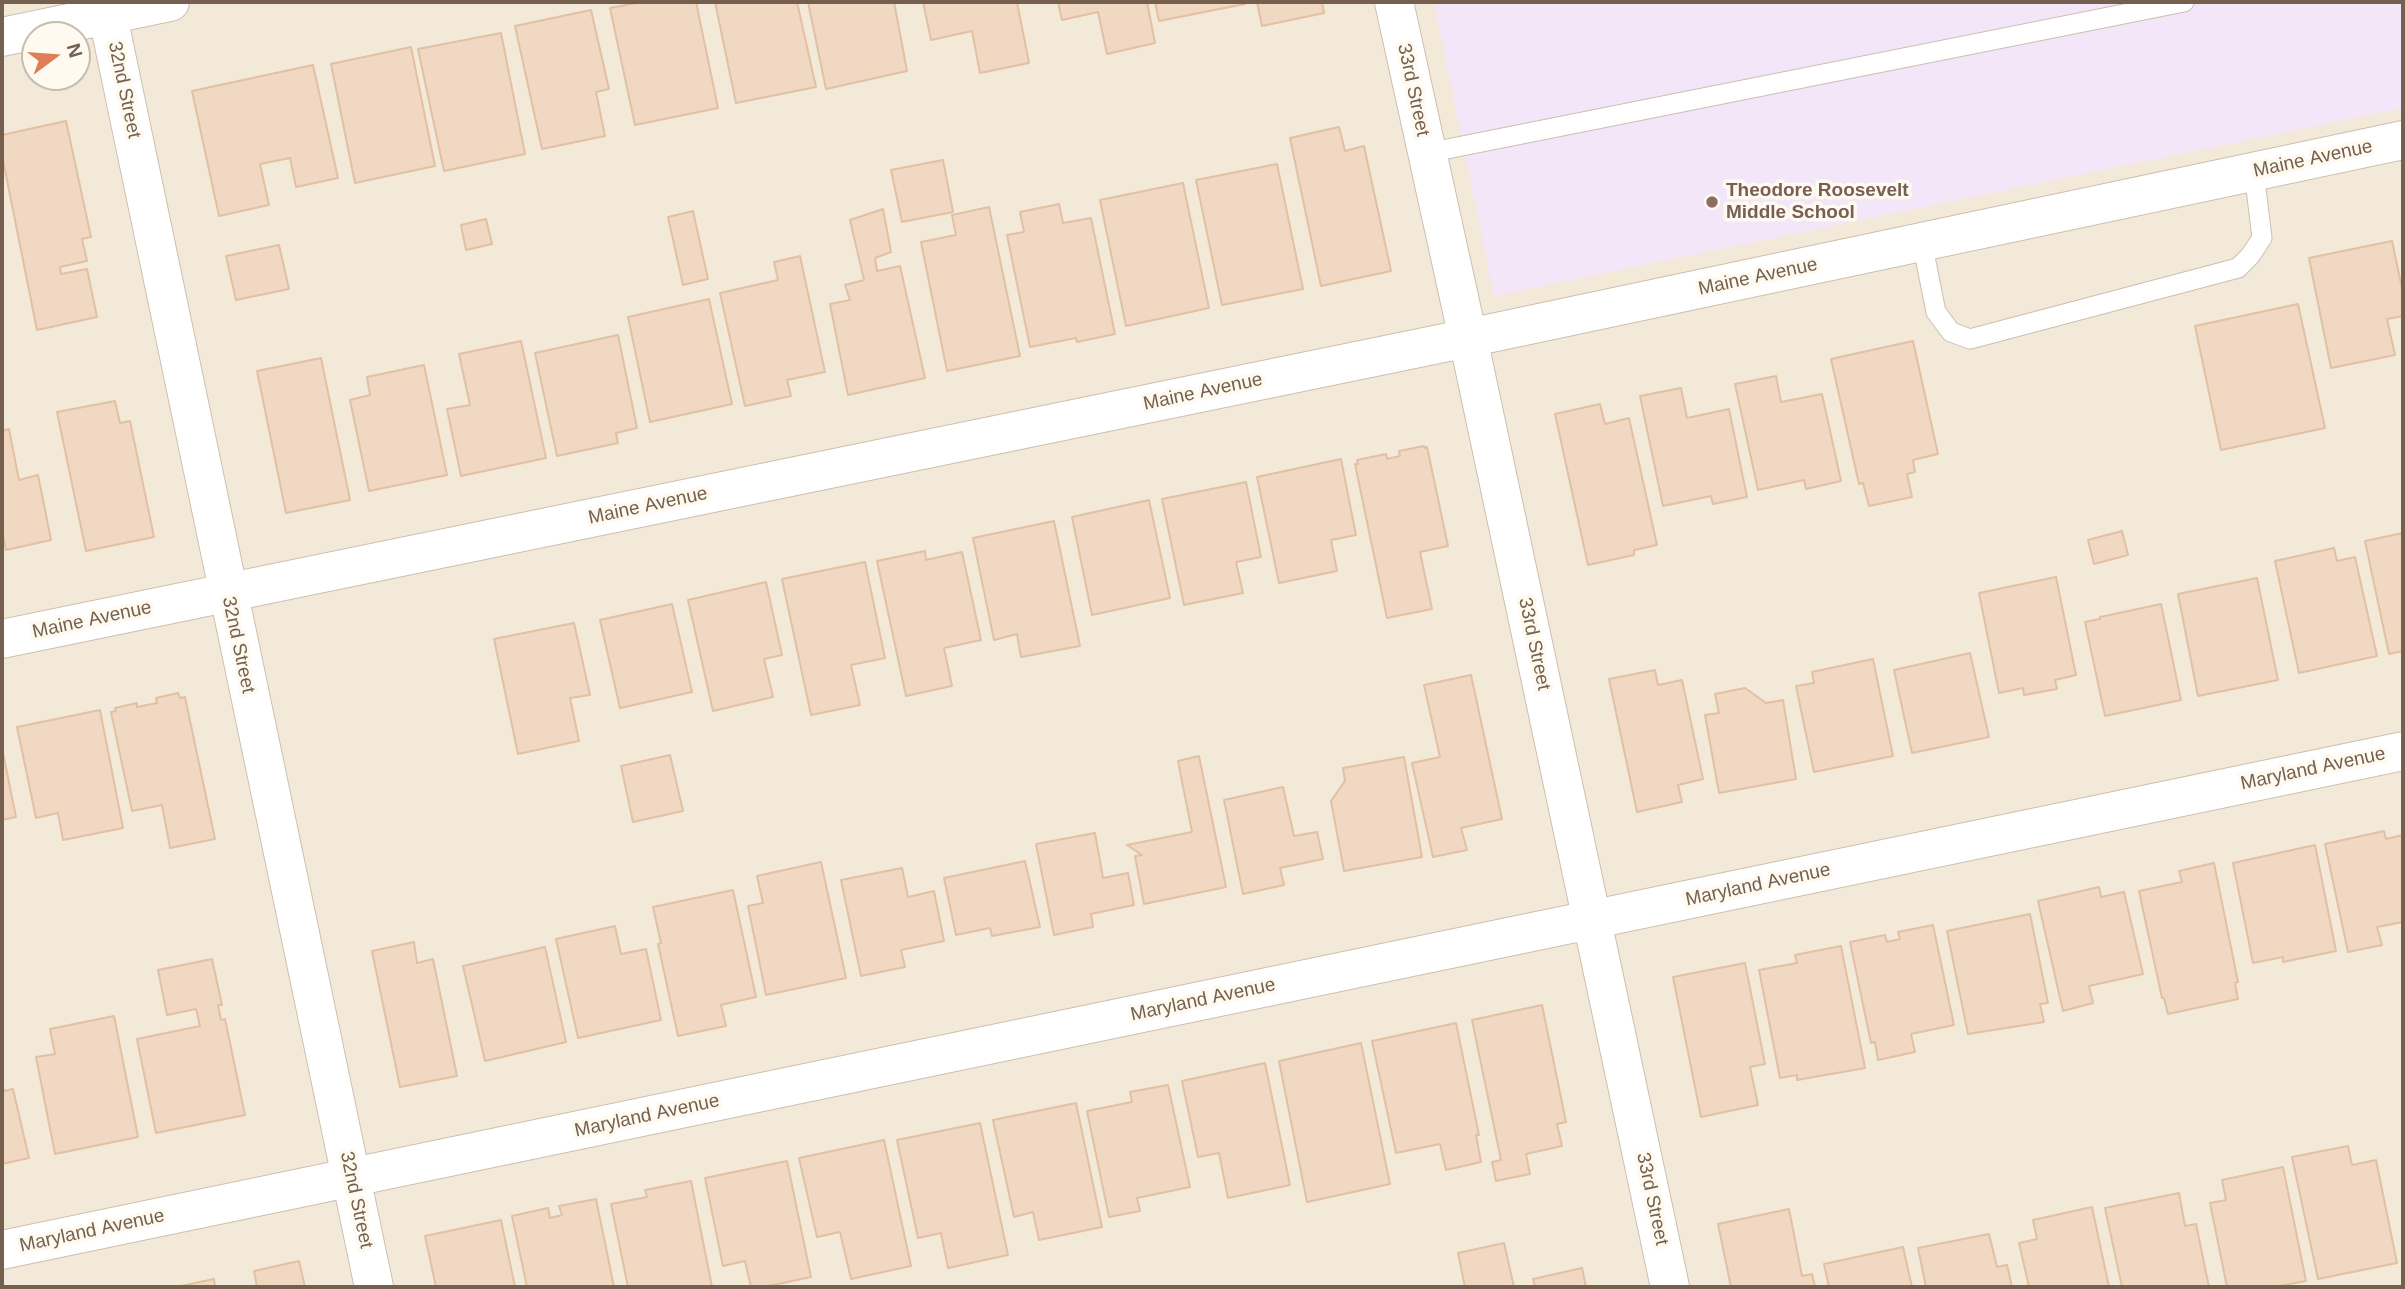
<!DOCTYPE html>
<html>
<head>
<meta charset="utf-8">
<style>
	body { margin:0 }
	#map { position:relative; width:2405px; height:1289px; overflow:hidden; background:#fcf6e9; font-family:Helvetica,sans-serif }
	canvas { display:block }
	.frame { position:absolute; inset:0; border:4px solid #755f4e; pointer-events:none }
	.north { position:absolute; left:21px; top:21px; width:70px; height:70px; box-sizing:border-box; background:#fefaf0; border:2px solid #c7bcaf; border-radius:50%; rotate:74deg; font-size:19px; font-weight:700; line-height:28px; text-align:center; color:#755f4e }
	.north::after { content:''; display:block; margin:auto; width:24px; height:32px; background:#df7e55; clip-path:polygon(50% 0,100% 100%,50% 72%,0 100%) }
</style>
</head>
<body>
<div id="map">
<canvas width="2405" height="1289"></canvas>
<div class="frame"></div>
<div class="north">N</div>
</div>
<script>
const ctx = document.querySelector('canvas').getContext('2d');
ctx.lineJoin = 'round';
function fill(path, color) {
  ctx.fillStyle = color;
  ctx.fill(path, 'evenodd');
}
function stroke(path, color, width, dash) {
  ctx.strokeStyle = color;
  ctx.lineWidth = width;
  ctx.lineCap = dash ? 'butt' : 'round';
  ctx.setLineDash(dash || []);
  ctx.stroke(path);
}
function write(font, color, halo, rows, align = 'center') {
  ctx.font = font + ' Helvetica,sans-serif';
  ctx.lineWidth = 7;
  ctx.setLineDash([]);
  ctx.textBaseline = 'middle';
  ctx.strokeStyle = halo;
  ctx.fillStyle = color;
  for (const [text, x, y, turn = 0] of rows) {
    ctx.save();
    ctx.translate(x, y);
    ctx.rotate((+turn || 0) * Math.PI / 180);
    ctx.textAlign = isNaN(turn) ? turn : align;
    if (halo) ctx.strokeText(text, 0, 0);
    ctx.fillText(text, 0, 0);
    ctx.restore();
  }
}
fill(new Path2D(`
	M2,2H2403V1287H2ZM35,35H77V77H35Z`), '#f3e9d8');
fill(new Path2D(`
	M1434,2H2403V108L1494,296Z`), '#f3e6f8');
const building = new Path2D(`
	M641,2H696L718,108L635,125L610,8Z
	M715,2H797L816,87L736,103Z
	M808,2H894L907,71L826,89Z
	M923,2H1017L1029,63L980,73L972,31L931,40Z
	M1058,2H1147L1155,43L1107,54L1098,12L1062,20Z
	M1155,2H1245V4L1159,21Z
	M1257,2H1322L1324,13L1262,26Z
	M591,10L609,89L596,92L605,136L542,149L515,26Z
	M501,33L525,154L444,171L418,49Z
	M411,47L435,166L355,183L331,64Z
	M313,65L338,178L296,187L290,158L260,164L269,205L219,216L192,91Z
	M66,121L91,237L82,239L87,261L60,267L61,274L87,269L97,317L37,330L2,155V135Z
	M1339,127L1345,151L1364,146L1391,271L1321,286L1290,138Z
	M943,160L953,212L902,222L891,170Z
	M1277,164L1303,289L1222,305L1196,180Z
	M1183,183L1209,308L1126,326L1100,200Z
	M1059,204L1063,223L1091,218L1115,334L1077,342L1076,338L1030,347L1007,235L1024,232L1020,212Z
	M989,207L1020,356L947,371L921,242L956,235L952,215Z
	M883,209L891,252L875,258L877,271L900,266L925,378L848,395L830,304L850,300L845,285L864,280L850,220Z
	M693,211L708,279L683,285L668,217Z
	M486,219L492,244L466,250L461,225Z
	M2392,241L2403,293V316L2387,319L2395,355L2331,368L2309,258Z
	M279,245L289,289L236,300L226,256Z
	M800,256L825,372L787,380L791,396L745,406L720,293L778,280L774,262Z
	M709,299L732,404L650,422L628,317Z
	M2298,304L2325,428L2221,450L2195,326Z
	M618,335L637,428L616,433L618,443L557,456L535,353Z
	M521,341L546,458L461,476L447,409L470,405L459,354Z
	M1913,341L1938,454L1913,460L1915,472L1907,474L1912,497L1869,506L1863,483L1859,484L1831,359Z
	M321,358L350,500L286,513L257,371Z
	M424,365L447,475L369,491L350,400L370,395L367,377Z
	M1776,376L1781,402L1822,394L1841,481L1806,489L1804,480L1758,490L1735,384Z
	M1681,388L1687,418L1729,409L1747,497L1713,504L1711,496L1663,506L1640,396Z
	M115,401L120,423L130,421L154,537L86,551L57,412Z
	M1600,404L1605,424L1629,418L1657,545L1634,550V555L1588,565L1555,414Z
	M9,429L19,480L38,475L51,540L6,550L2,531V431Z
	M1424,446L1425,448L1427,447L1448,546L1420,552L1432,609L1387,618L1355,464H1358L1357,460L1386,454L1387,459L1400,456L1399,451Z
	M1341,459L1356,535L1331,540L1337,571L1279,583L1257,477Z
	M1246,482L1261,557L1236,562L1243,593L1184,605L1162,499Z
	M1149,500L1170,598L1092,615L1072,517Z
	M1054,521L1080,646L1021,657L1017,634L994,640L973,538Z
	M2122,531L2128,555L2094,564L2088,540Z
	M2403,533V651L2389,654L2365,541Z
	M2334,548L2337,561L2355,557L2377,656L2299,673L2275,561Z
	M925,551L926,560L962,552L981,640L944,648L952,686L906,696L877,561Z
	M865,562L885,658L851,665L860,705L811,715L782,579Z
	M2056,577L2076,675L2055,680L2057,689L2024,695L2023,688L1999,693L1979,593Z
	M2257,578L2278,680L2198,696L2178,594Z
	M766,582L782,655L764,659L773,697L713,711L688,600Z
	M672,604L692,692L620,708L600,620Z
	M2161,604L2181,700L2105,716L2085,622L2100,619V617Z
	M574,623L590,695L570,698L579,741L518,754L494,639Z
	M1970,653L1989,737L1912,753L1894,670Z
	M1873,659L1893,756L1814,772L1796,686L1814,683L1812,672Z
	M1655,670L1658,685L1682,680L1703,779L1678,785L1682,802L1637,812L1609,679Z
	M1471,675L1502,819L1461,828L1467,850L1433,857L1412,763L1440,757L1424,685Z
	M1745,688L1766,703L1783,700L1796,779L1719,793L1705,715L1719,713L1715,694Z
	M178,693L180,698L185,697L215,839L170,848L162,805L132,811L111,712L116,711L115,708L137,703V707L157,703L156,698Z
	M100,710L123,828L63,840L58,813L36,818L17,727Z
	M2,748L16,817L2,820Z
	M670,755L683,811L633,822L621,766Z
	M1199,756L1226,887L1144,904L1135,856L1142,855L1127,845L1192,832L1178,761Z
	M1404,757L1422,857L1344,871L1331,801L1345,781L1343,768Z
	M1283,787L1294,836L1317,832L1323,859L1280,868L1284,885L1243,894L1224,800Z
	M2384,831L2386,839L2403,835V922L2377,927L2382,945L2348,952L2325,844Z
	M1095,833L1103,878L1128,873L1134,905L1091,914L1093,927L1054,935L1036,844Z
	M2315,845L2336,951L2283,962V957L2253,963L2233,863Z
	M1025,861L1040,927L992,936L990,928L956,935L944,878Z
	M821,862L846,978L766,995L748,906L763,903L757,876Z
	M2214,863L2238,982L2235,983L2238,999L2168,1014L2164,998H2162L2139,891L2182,882L2179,871Z
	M902,868L908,897L934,891L944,941L901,950L905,967L861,976L841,880Z
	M2099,887L2101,897L2124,892L2143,974L2089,986L2093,1003L2063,1011L2038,901Z
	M733,890L756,997L721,1005L726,1026L678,1036L658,944L661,943L653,907Z
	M2030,914L2048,1003L2040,1004L2044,1022L1968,1034L1947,931Z
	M1933,925L1954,1025L1911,1034L1915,1052L1878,1060L1875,1042L1871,1043L1850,942L1885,935L1887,942L1900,939L1898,932Z
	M615,926L621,954L646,949L661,1020L578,1038L556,939Z
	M414,942L417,963L433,959L457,1076L400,1087L372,951Z
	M1841,946L1865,1068L1797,1080V1075L1780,1078L1759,970L1797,963L1795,955Z
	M545,947L566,1042L485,1061L463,966Z
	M212,959L222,1005H218L221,1020L225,1019L245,1115L156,1133L137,1039L200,1026L196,1009L167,1015L158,970Z
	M1745,963L1765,1064L1750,1067L1758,1105L1701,1117L1673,977Z
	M1542,1005L1566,1122L1557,1124L1562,1146L1526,1154L1530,1174L1496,1181L1492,1162L1501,1160L1472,1020Z
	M114,1016L138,1137L55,1154L36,1057L55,1054L50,1029Z
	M1456,1023L1479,1135H1476L1481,1162L1446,1170L1440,1144L1396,1153L1372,1041Z
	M1361,1043L1390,1184L1307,1202L1279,1061Z
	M1265,1063L1290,1185L1228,1198L1219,1153L1198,1157L1182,1081Z
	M2,1083L4,1091L13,1089L29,1158L2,1164Z
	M1168,1085L1190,1187L1137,1198L1140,1211L1109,1217L1087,1111L1132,1102L1130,1092Z
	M1076,1103L1102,1227L1039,1240L1033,1212L1014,1217L993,1120Z
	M980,1123L1008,1255L948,1268L941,1233L918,1238L897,1140Z
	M884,1140L911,1266L851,1279L840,1232L817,1237L799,1158Z
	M2348,1146L2352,1165L2376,1160L2397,1263L2318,1279L2292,1157Z
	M787,1161L811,1277L764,1287H751L745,1261L723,1266L705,1178Z
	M2283,1167L2306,1281L2273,1287H2227L2210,1203L2226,1200L2222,1180Z
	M691,1181L712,1287H628L611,1204L647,1197L645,1190Z
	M2179,1193L2185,1226L2196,1224L2209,1287H2122L2105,1208Z
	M596,1199L614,1287H527L512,1216L548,1208L550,1218L562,1215L559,1206Z
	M2092,1207L2109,1287H2029L2019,1243L2037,1239L2033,1220Z
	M1789,1209L1802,1276L1812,1274L1815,1287H1731L1718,1224Z
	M501,1220L515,1287H436L425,1236Z
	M1989,1234L1997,1267L2007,1265L2012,1287H1926L1918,1248Z
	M1504,1243L1514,1287H1465L1458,1253Z
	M1903,1247L1912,1287H1829L1824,1264Z
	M299,1261L305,1287H257L254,1271Z
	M1582,1268L1586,1287H1535L1533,1279Z
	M214,1279L215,1287H176Z`);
fill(building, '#f0d8c2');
stroke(building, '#e2c0a3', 2);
const lane = new Path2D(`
	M1427,153L2184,2
	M1922,242L1936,312L1951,332L1970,339L2238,268L2250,256L2262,238L2254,172`);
const street = new Path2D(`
	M105,2L374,1287
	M1394,2L1468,338L1670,1287
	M2,37L170,2
	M2,639L1468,338L2403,140
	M2,1250L2403,751`);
stroke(lane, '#cdbfaf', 21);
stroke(street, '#cdbfaf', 40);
stroke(lane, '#fff', 19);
stroke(street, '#fff', 38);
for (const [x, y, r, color] of [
	[1712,202,7,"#8d6e63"]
]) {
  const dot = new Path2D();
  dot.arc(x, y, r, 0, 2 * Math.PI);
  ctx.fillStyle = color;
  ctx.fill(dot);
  stroke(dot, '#fefaf0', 2.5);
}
write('19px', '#755f4e', '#fefaf0', [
	["32nd Street",124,90,78],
	["33rd Street",1413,90,78],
	["Maine Avenue",2313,159,-12],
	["Maine Avenue",1758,277,-12],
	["Maine Avenue",1203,392,-12],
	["Maine Avenue",648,506,-12],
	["Maine Avenue",92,620,-12],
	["33rd Street",1534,644,78],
	["32nd Street",238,645,78],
	["Maryland Avenue",2313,769,-12],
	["Maryland Avenue",1758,885,-12],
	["Maryland Avenue",1203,1000,-12],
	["Maryland Avenue",647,1116,-12],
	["33rd Street",1652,1199,78],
	["32nd Street",356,1200,78],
	["Maryland Avenue",92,1231,-12]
]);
write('bold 19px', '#785e54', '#fefaf0', [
	["Theodore Roosevelt",1726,191],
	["Middle School",1726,213]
], 'left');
</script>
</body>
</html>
